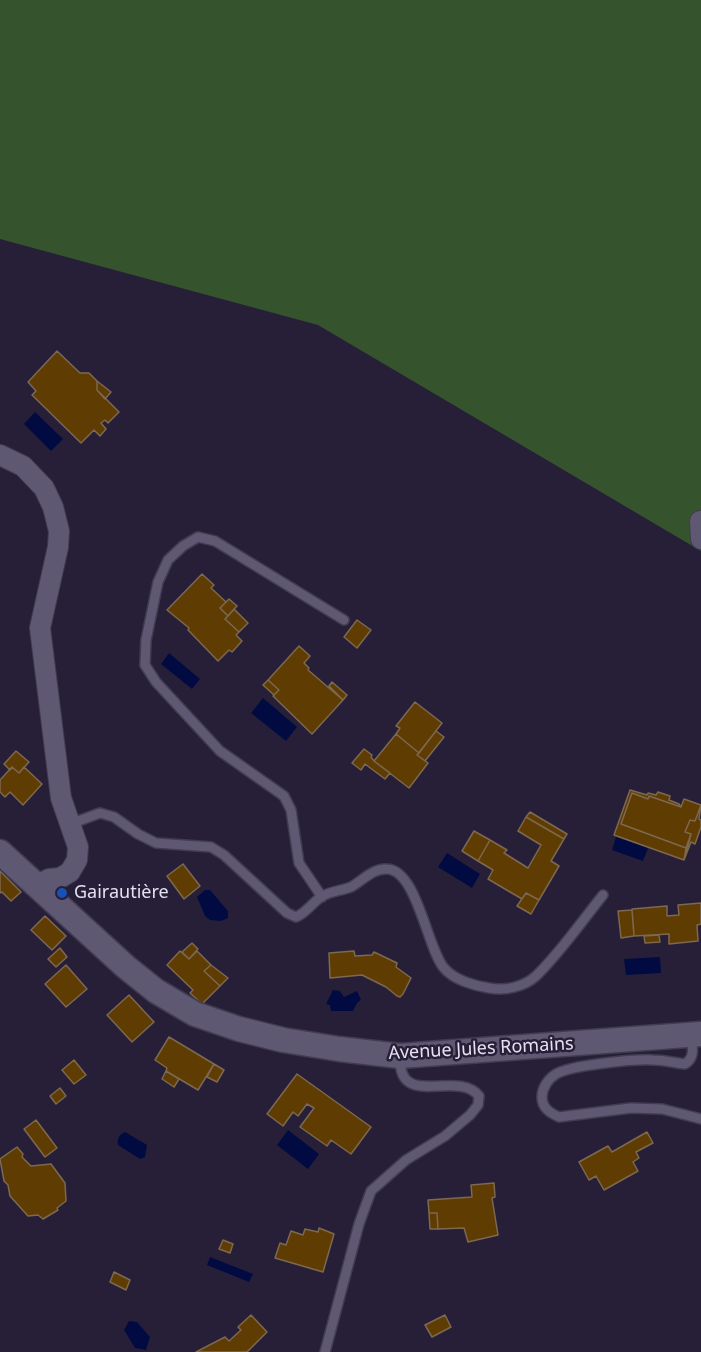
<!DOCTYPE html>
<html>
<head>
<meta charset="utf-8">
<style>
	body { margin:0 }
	canvas { display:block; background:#261f37 }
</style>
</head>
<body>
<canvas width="701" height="1352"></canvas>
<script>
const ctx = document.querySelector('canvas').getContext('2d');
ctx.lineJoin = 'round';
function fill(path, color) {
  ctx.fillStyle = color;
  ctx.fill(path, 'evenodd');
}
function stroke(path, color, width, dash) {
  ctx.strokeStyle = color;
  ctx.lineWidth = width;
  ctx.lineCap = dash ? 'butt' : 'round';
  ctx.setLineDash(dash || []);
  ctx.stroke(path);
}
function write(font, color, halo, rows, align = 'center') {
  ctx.font = font + ' "Noto Sans",sans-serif';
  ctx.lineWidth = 5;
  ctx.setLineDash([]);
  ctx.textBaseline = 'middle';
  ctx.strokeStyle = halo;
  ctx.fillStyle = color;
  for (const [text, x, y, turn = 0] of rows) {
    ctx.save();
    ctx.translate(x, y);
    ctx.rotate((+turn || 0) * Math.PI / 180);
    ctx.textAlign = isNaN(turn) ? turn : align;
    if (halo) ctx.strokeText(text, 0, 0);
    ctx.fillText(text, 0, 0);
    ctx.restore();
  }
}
fill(new Path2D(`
	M0,0H701V551L318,325L0,239Z`), '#35542d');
fill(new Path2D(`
	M35,412L63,439L51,451L24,424Z
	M169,653L200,679L192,689L161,664Z
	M263,698L297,727L286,741L251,713Z
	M616,837L648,848L643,861L612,850Z
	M447,853L480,874L472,888L438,867Z
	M205,890H210L228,911V918L221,921L210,920L205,916L197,897Z
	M660,957L661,973L626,975L624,959Z
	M333,990L340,991L344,997L357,991L361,1000L357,1003L353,1011H331L330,1005L326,1004Z
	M288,1130L319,1154L308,1169L277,1145Z
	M125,1132L147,1145L145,1157L140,1159L118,1145C117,1138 119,1135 125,1132Z
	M210,1257L253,1274L249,1282L207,1265Z
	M129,1321L137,1322L150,1337L146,1350L135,1348L124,1330Z`), '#010b41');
const building = new Path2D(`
	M57,351L80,373H89L97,381V390L119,412L108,423L105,420L101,423L106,429L100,436L94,430L81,443L32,395L36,391L28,382Z
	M97,381L111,392L105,399L97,390Z
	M202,574L214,585L211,588L226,602L220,608L228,616L225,619L239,632L236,635L242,641L232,652L229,650L218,661L188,630L189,628L167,610Z
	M229,599L237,606L228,616L220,608Z
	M234,609L248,623L239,632L225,619Z
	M357,620L371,630L357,648L344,637Z
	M299,646L310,656L304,663L309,668L308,670L343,700L312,734L273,696L279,690L268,680Z
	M268,680L279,690L274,695L263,685Z
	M332,682L347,695L343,700L329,686Z
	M415,702L442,723L419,753L396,734L400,728L396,726Z
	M436,731L444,737L425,761L417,755Z
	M396,734L419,753L417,755L428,763L409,788L374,761Z
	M364,749L372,755L371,757L374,761L390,773L385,779L365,764L361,770L352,763Z
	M16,751L29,762L19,773L12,767L10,770L4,764Z
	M12,767L19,773L24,767L42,784L23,805L10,792L5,797L0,792V780Z
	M630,790L647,795L648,793L656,795L658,792L670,796L669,800L679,804L681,807L649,796L648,799L632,793L621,824L686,848L684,860L614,835Z
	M632,793L648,799L649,796L681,807L684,799L701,805L695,821L690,820L685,832L691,834L686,848L621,824Z
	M701,805L699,819L701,820V827L695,844L691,842L684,860L691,834L685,832L690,820L695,821Z
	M530,812L567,834L564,839L526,817Z
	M526,817L564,839L551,861L559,866L539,900L526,893L522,899L488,879L493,870L478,861L490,840L507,850L504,853L528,868L541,845L518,831Z
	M474,831L490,840L478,861L462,851Z
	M183,864L200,886L184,899L167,876Z
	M0,871L21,892L11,901L2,892L0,893Z
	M526,893L539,900L531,914L517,906Z
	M701,903V924L697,925L698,941L669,944V934L634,936L632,909L667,906V916L679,915L678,905Z
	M632,910L634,936L621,938L618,911Z
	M45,916L66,936L52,950L31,930Z
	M659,935L660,942L645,943L644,936Z
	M192,943L198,949L189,959L182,952Z
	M60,948L67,957L56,967L48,959Z
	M180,951L189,959L197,951L211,965L204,971L220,986L202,1004L190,993L193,990L167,965Z
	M354,951L355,956L372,955L374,952L397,963L396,967L411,978L403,994L400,997L397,996L386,987L362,975L330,978L329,953Z
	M66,965L87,989L66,1007L45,984Z
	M211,965L228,978L220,986L204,971Z
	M129,995L154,1022L132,1042L107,1015Z
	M169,1037L214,1064L198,1090L166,1071L167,1068L155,1060Z
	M74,1060L86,1075L74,1084L62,1070Z
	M214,1064L224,1070L217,1082L207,1077Z
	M166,1071L179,1079L174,1087L162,1079Z
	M297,1074L371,1127L351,1154L331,1140L327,1146L300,1127L314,1108L307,1104L298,1116L293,1112L283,1126L267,1114Z
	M60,1088L66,1096L56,1104L50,1096Z
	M36,1120L57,1148L45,1157L24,1129Z
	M647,1132L653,1143L636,1152L639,1158L633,1162L638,1171L604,1190L596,1176L589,1180L579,1162L608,1146L612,1152Z
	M17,1147L23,1154L22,1157L31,1166L51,1164L65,1183L66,1201L57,1208L58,1210L43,1219L38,1215L28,1216L10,1196L8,1185L4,1181L0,1159Z
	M494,1183L495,1197L492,1198L498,1235L468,1242L464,1228L438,1229L437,1213H429L428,1200L472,1197L471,1185Z
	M429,1213H437L438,1229H430Z
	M319,1228L334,1234L323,1272L275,1258L280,1243L286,1245L291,1231L303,1235L305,1229L318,1232Z
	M223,1240L233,1244L230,1253L219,1249Z
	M114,1272L130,1280L126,1290L110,1282Z
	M251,1315L267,1332L247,1352H196L225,1337L229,1341L241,1330L238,1327Z
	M445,1315L451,1327L432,1337L425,1325Z`);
fill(building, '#5f3c02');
stroke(building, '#7d6850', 1.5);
const service = new Path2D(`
	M70,824L100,813L114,817L138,834L156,843L211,847L224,855L287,913L296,917C306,913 312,903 321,897C330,891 341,891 351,887C362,881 373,868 387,869C417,870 427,948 444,968C454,980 475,986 489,988C505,991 524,987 536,976C560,953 582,921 603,895
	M322,897L299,863L291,810L284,796L220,751L156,682L145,665L146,640L158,582L168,560L183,546L198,537L215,541L344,620
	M691,1035C692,1046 696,1057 685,1064C675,1063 664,1060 653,1060C634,1059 571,1065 556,1074C548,1079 542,1088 542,1097C542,1108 550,1113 559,1117L631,1108L662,1109L701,1119
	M325,1352L359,1224L371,1191L406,1160L445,1136L470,1115L478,1105L479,1096C458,1069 399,1110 400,1058`);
const minor = new Path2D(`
	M0,455L23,466L44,488L53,507L59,531L58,547L40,628L61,798L78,847L77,860L70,872L60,878L49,879L37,886
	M700,521L701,539`);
const tertiary = new Path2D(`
	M0,852L126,967L156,991L195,1014L239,1029L283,1040L339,1049L400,1056L701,1034`);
stroke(service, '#423c51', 12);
stroke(minor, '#423c51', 22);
stroke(tertiary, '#423c51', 27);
stroke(service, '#5f5873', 9);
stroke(minor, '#5f5873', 20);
stroke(tertiary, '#5f5873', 24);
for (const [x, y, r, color] of [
	[62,893,6,"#1a4fb4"]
]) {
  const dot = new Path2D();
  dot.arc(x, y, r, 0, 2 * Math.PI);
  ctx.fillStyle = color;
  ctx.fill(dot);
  stroke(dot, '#261f37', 2);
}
write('18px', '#e5e1f1', '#261f37', [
	["Gairautière",74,893]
], 'left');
write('18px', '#e5e1f1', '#261f37', [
	["Avenue Jules Romains",481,1049,-3]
]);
</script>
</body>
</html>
